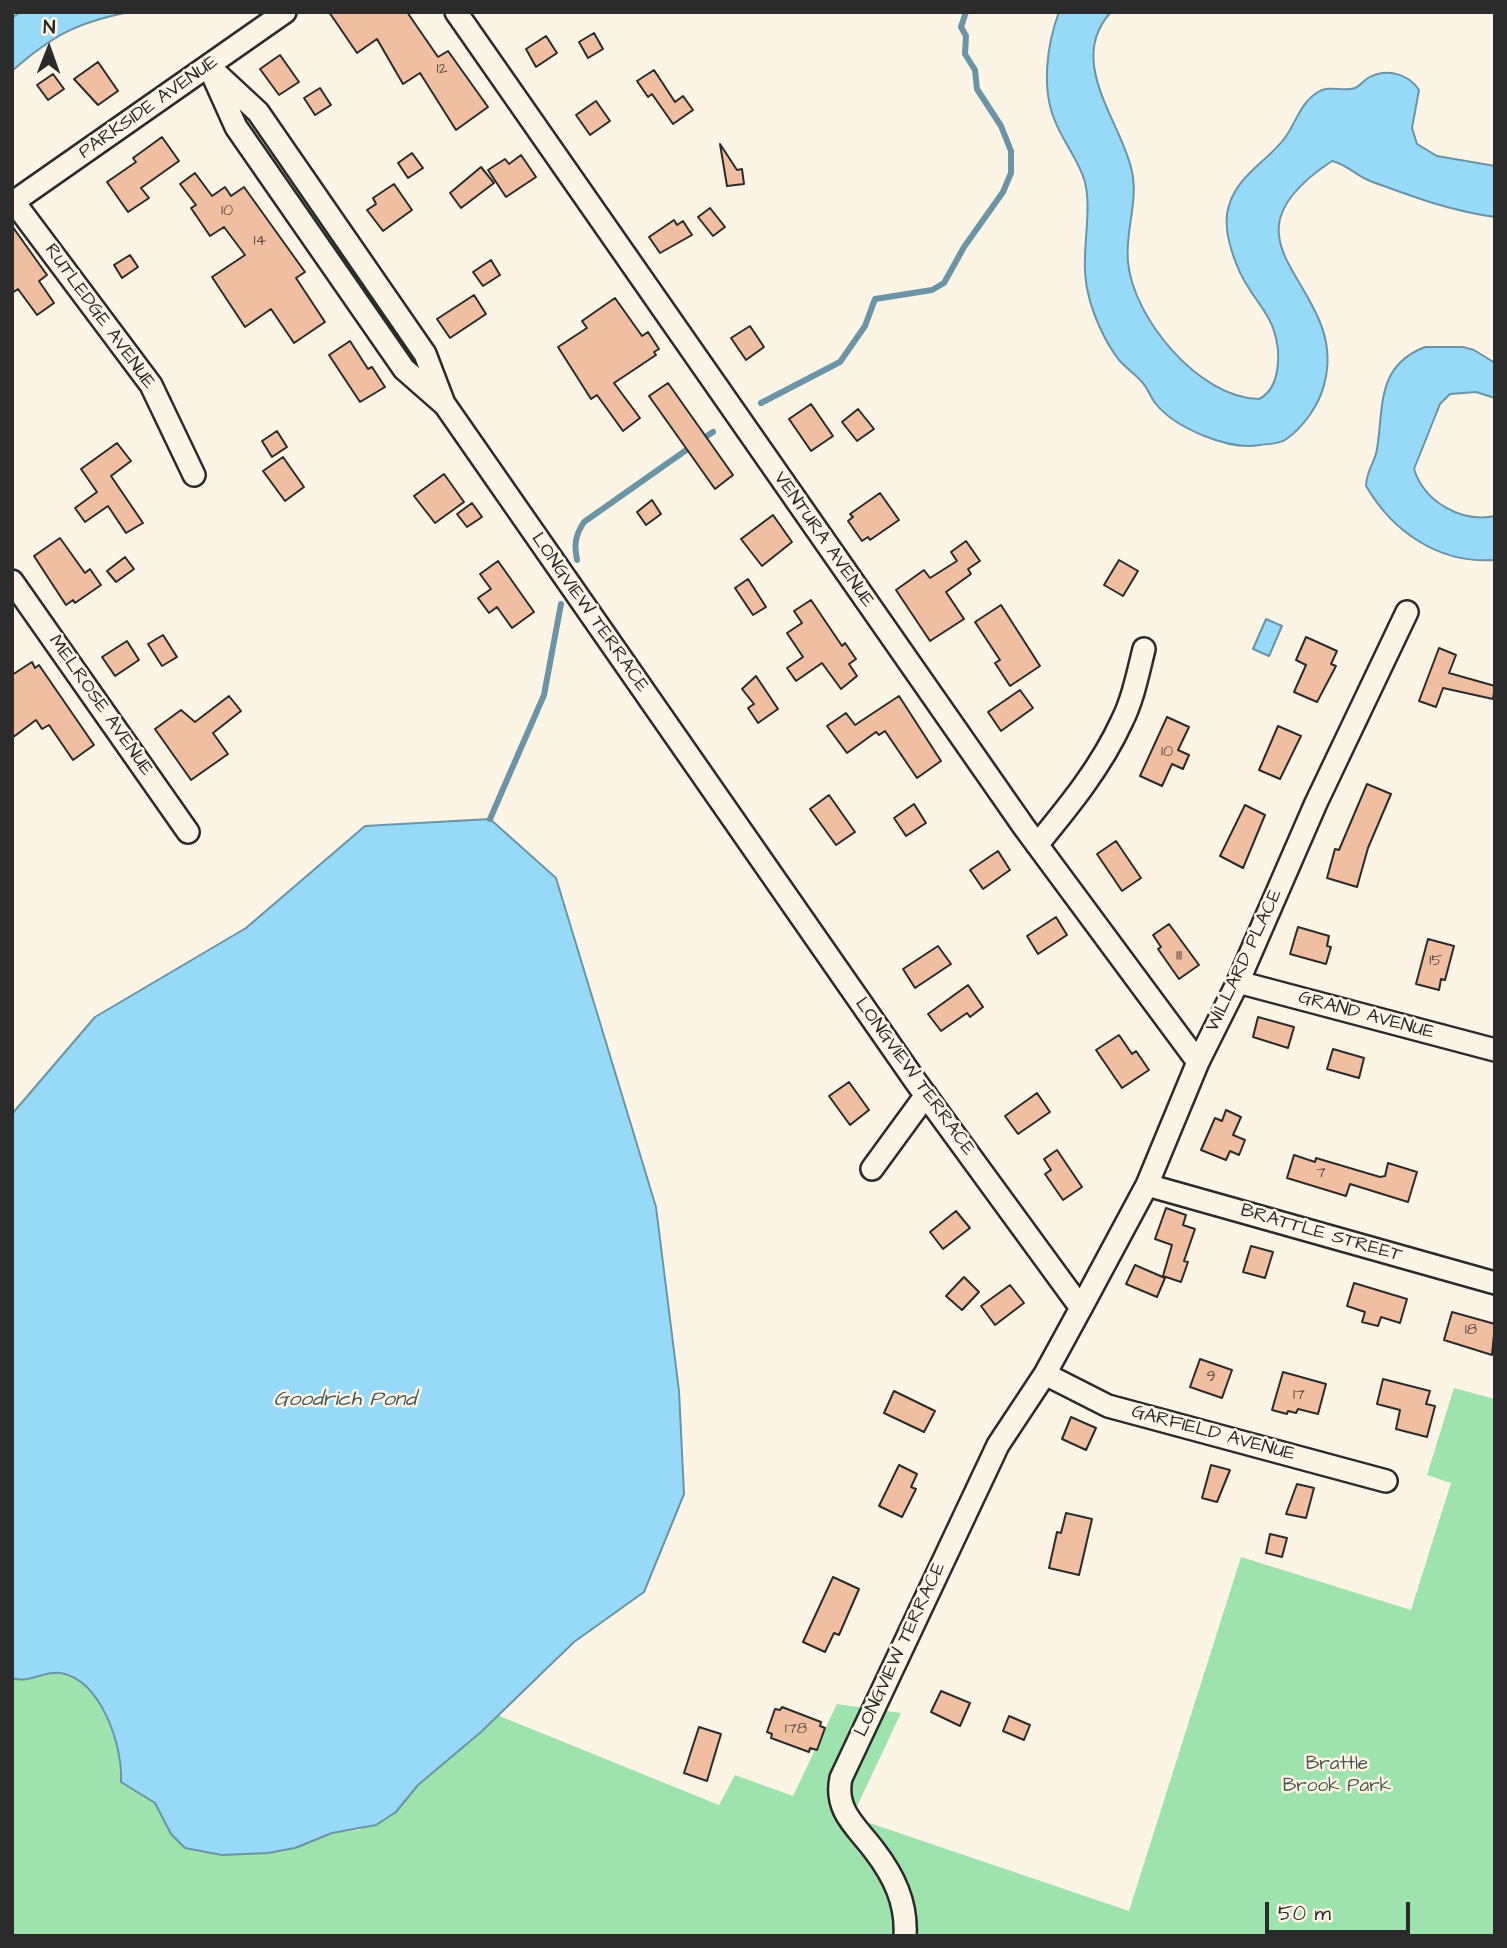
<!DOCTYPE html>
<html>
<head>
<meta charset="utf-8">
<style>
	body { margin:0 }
	#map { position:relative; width:1507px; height:1948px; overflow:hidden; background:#fcf5e5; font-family:"Architects Daughter",sans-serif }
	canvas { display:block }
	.frame { position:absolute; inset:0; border:14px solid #2b2b2b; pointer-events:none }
	.north { position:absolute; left:14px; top:14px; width:70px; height:70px; -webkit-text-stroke:5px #fcf5e5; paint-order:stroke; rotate:1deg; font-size:19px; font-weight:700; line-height:28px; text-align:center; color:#2b2b2b }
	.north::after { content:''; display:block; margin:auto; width:24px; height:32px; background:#2b2b2b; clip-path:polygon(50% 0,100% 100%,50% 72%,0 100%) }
	.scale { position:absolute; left:1265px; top:1902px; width:145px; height:32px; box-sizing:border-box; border:4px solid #2b2b2b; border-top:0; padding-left:9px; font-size:21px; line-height:24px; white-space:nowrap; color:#2b2b2b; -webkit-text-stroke:5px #fcf5e5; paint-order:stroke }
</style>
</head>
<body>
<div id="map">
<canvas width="1507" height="1948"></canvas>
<div class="frame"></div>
<div class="north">N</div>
<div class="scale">50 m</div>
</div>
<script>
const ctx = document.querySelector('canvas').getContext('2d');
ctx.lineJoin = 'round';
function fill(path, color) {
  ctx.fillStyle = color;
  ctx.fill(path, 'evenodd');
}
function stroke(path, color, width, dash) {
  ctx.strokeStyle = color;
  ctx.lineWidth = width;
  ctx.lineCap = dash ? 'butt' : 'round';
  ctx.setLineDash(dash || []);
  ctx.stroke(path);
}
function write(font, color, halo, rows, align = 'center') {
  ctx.font = font + ' "Architects Daughter",sans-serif';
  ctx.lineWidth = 5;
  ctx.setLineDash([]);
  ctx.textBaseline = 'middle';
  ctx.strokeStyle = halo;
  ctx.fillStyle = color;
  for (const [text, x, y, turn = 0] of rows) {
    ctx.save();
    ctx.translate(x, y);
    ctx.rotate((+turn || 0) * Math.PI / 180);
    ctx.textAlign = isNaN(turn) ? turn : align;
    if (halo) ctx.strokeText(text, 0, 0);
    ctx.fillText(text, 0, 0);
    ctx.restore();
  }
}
fill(new Path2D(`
	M1454,1388L1495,1399V1936H12V1678C29,1684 43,1671 59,1673C101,1679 123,1747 121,1782L155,1803L171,1834L222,1855L268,1853L295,1848L332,1833L359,1830L396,1812L418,1785L497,1715L719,1805L735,1775L793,1796L837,1704L901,1713L852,1817L1129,1911L1241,1557L1411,1610L1451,1483L1427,1475Z`), '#9ee2ad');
const water = new Path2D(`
	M20,12H129C76,23 53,35 12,71V18Z
	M1059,12H1111C1064,63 1125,125 1133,177C1137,205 1125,233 1128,262C1133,318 1199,398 1259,399C1281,388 1281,352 1274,331C1270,316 1258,303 1250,290C1237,271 1224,237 1227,214C1233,177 1265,164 1284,139C1297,122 1299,104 1318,92C1329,85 1344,92 1355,88C1360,86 1363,81 1368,78C1386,68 1408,73 1419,90L1412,128L1417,144L1437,156L1495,166V217C1450,211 1411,196 1370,181C1355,175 1348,165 1332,161C1203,246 1352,284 1324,385C1319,405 1303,428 1285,440C1279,444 1267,444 1260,445C1230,451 1175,428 1156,404C1150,397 1148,388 1142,382C1135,374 1126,368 1119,360C1105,342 1093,315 1088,293C1079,256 1093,215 1085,182C1079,160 1063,142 1055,121C1041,88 1047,44 1059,12Z
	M1425,347H1463L1474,350L1495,363V398L1476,392L1450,394L1440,404L1414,469C1424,501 1460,523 1495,516V560C1439,564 1393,532 1366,486C1367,468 1375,463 1377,449C1384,406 1376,366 1425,347Z
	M1266,619L1282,626L1269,656L1253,649Z
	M490,819L556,878L656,1207L679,1391L684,1494L644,1592L574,1642L481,1732L418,1785L396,1812L376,1825L332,1833L295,1848L268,1853L222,1855L185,1848L171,1834L155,1803L121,1782C123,1747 102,1681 61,1673C44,1670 30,1684 12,1678V1114L95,1017L246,928L365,826Z`);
fill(water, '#96daf8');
stroke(water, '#6b94a6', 2);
stroke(new Path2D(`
	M761,403L840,362L865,326L875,299L932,290L944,283L964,247L1003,192L1011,173V151L1001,126L977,89L975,70L965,54L966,36L961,27L966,12
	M701,440L713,432
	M577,560C574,544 575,536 584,522L692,446
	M490,819L544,695L561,604`), '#6b94a6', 6);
const building = new Path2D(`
	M329,12H407L438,57L448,51L488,107L456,130L420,73L403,84L377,39L357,53Z
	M594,33L603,49L588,58L579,42Z
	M546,36L557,53L536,67L526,49Z
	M280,55L299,82L279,95L260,69Z
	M98,62L118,91L98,105L74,79Z
	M654,70L675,102L683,96L693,110L673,124L652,94L648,97L637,81Z
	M53,74L64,89L48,100L37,85Z
	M320,88L331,105L315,115L304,98Z
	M596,101L610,121L590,135L576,115Z
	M162,137L179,161L141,188L149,198L128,212L107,182L136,162L133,158Z
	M720,144L737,170L742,169L744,184L727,186Z
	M412,153L423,168L408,178L398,163Z
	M521,155L536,177L506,197L488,170L505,159L509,164Z
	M481,167L494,183L461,208L450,193Z
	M195,173L212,196L225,187L231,196L244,187L305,272L296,278L325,322L294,343L271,309L245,327L212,277L245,255L224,227L210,236L191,208L196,205L180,184Z
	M394,184L412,210L383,231L367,210L376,204L373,198Z
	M710,208L725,227L713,236L698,217Z
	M674,220L677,225L683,221L692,235L660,253L649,237Z
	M12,226L47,275L39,281L54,303L37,315L18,289L12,293Z
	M130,255L138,267L122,278L114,265Z
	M491,260L500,275L483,286L473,272Z
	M474,295L486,314L450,338L437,319Z
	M615,298L642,336L648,332L659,349L654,352L656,355L614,383L640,418L623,431L597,395L591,399L558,347L587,328L582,321Z
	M750,326L764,347L746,360L731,338Z
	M350,341L368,369L372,367L385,387L360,402L329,355Z
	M668,383L733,475L715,489L649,396Z
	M811,404L833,436L811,451L789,419Z
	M858,409L874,429L857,441L842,422Z
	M277,431L287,447L272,457L262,441Z
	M117,443L131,461L111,476L143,523L126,533L108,506L85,522L75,508L97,492L81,469Z
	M283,457L304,487L285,501L263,471Z
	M444,474L464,502L435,523L414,496Z
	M880,493L899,520L870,540L868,537L862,541L848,521L853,517L850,514Z
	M652,500L661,514L646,525L637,512Z
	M472,503L482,517L467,527L457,514Z
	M773,515L792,542L762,566L741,539Z
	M60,538L85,573L90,569L101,585L75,603L73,600L66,605L34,556Z
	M966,541L980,561L968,569L971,574L946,592L964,619L930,641L896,590L924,570L930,578L957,561L951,552Z
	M125,557L134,569L116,582L107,571Z
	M1119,560L1138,571L1123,596L1104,585Z
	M498,561L534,612L512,628L497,607L489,613L478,598L491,589L480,574Z
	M748,579L766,607L753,615L735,588Z
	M811,600L842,646L845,643L856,659L849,664L857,676L841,689L822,663L796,681L787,668L803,657L787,633L802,623L794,611Z
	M1001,605L1040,666L1010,686L995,663L1000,660L975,622Z
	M163,635L177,657L162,666L148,644Z
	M1306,637L1337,651L1331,664L1336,666L1317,702L1294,692L1306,665L1296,660Z
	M127,641L139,660L115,676L102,657Z
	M1439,648L1456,655L1449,673L1495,686L1493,699L1443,688L1436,707L1419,701Z
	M32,662L35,668L39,665L94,745L73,760L49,725L42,729L36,720L12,738V675Z
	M756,676L778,709L758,723L748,708L754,704L742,689Z
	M1020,690L1033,708L1001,731L988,712Z
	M229,696L241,711L213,733L228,754L191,780L155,729L181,710L195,722Z
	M899,696L941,761L917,778L885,731L879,735L876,732L847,753L827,726L846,713L855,725Z
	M1167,717L1189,727L1178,750L1189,755L1183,769L1172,764L1162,786L1140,776Z
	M1278,726L1301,736L1280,779L1259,770Z
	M1367,784L1391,794L1368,848L1357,887L1327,878L1335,849L1339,850Z
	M829,795L855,832L836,845L810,809Z
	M914,804L926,823L906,836L894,818Z
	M1245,805L1265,815L1243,868L1220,856Z
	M1116,841L1141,878L1122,891L1097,854Z
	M998,851L1010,870L983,889L970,870Z
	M1056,917L1067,935L1038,954L1027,936Z
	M1169,924L1199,965L1179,979L1158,949L1161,947L1153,935Z
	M1298,927L1329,936L1327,946L1331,947L1326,964L1290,954Z
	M1428,939L1454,946L1445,980L1441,979L1439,990L1416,984Z
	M938,946L951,964L915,988L903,969Z
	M968,985L983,1007L970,1017L967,1013L941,1031L928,1014Z
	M1258,1017L1294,1027L1288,1048L1253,1037Z
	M1119,1035L1132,1054L1136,1051L1149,1070L1122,1088L1096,1050Z
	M1333,1049L1364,1058L1359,1078L1327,1069Z
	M849,1082L869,1110L850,1125L829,1096Z
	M1037,1093L1050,1112L1018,1134L1005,1116Z
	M1226,1110L1241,1117L1233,1135L1245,1140L1239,1155L1230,1151L1226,1160L1201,1150L1215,1118L1222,1121Z
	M1057,1150L1082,1187L1063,1200L1045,1174L1051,1170L1044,1159Z
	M1294,1155L1315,1162L1316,1158L1380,1177L1385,1176L1388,1163L1417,1172L1408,1202L1350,1184L1346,1196L1287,1178Z
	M1166,1208L1186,1215L1183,1225L1195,1229L1184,1261L1188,1262L1181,1282L1163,1276L1172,1245L1155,1239Z
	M956,1211L970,1228L943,1249L930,1232Z
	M1251,1246L1273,1252L1265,1278L1243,1272Z
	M1135,1265L1165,1278L1157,1297L1126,1284Z
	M964,1277L979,1292L962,1310L946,1296Z
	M1354,1283L1407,1299L1400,1323L1381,1317L1378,1326L1362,1322L1365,1312L1347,1306Z
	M1010,1285L1024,1303L995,1325L981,1306Z
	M1452,1312L1495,1324L1492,1355L1444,1340Z
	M1200,1359L1232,1370L1222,1398L1190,1387Z
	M1283,1372L1326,1384L1318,1414L1298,1409L1296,1413L1288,1411L1287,1414L1272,1410Z
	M1383,1379L1430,1391L1426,1404L1435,1406L1427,1437L1396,1429L1400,1410L1377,1404Z
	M894,1391L935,1411L924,1432L884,1413Z
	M1071,1417L1096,1428L1086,1450L1062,1439Z
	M899,1465L917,1474L911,1487L916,1489L902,1517L879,1506Z
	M1211,1465L1230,1470L1217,1502L1202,1498Z
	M1297,1484L1314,1488L1306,1518L1286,1514Z
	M1066,1513L1092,1519L1079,1575L1049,1568L1057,1532L1061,1533Z
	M1270,1534L1287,1538L1282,1557L1266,1553Z
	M833,1577L859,1589L839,1635L834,1633L825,1652L803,1642Z
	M941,1691L970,1703L960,1726L931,1712Z
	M782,1707L821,1722L820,1726L825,1728L817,1750L810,1748L809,1752L771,1738L772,1734L767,1732L775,1709L780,1710Z
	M1009,1716L1030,1725L1024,1740L1003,1731Z
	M699,1727L721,1734L707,1781L684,1773Z`);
fill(building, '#f0bea0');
stroke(building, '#2b2b2b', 2);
const street = new Path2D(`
	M456,12L1024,827L1198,1062
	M209,67L236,127L404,369L445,405L916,1082L1081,1308L1045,1374L998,1445L841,1778C834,1811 857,1827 874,1850C894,1876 907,1903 905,1936
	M216,73L258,112L425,354L443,401
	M14,202L151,385L194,475
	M12,203L285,12
	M12,581L188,832
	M1037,845C1069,806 1101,767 1122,721C1133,699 1138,673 1144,649
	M1238,982L1495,1050
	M872,1169L926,1095
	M1147,1185L1495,1283
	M1081,1308L1147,1185L1198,1062L1238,982L1316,803L1407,612
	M1045,1374L1108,1406L1386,1481`);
stroke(street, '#2b2b2b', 26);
stroke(street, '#fcf5e5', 21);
write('16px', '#5c5048', null, [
	["12",442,70],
	["10",227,212],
	["14",260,242],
	["10",1167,753],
	["111",1179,957],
	["15",1436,962],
	["7",1321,1174],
	["18",1471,1331],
	["9",1211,1378],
	["17",1299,1396],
	["178",796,1730]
]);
write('19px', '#2b2b2b', '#fcf5e5', [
	["PARKSIDE AVENUE",149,108,-35],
	["RUTLEDGE AVENUE",99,317,54],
	["VENTURA AVENUE",823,540,55],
	["LONGVIEW TERRACE",589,613,55],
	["MELROSE AVENUE",100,706,55],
	["WILLARD PLACE",1245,961,-65],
	["GRAND AVENUE",1366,1016,15],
	["LONGVIEW TERRACE",914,1077,54],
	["BRATTLE STREET",1321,1234,16],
	["GARFIELD AVENUE",1213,1434,15],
	["LONGVIEW TERRACE",901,1650,-65]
]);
write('19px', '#48594c', '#fcf5e5', [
	["Brattle",1337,1765],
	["Brook Park",1337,1787]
]);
write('italic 21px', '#46575e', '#fcf5e5', [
	["Goodrich Pond",345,1401]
]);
</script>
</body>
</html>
